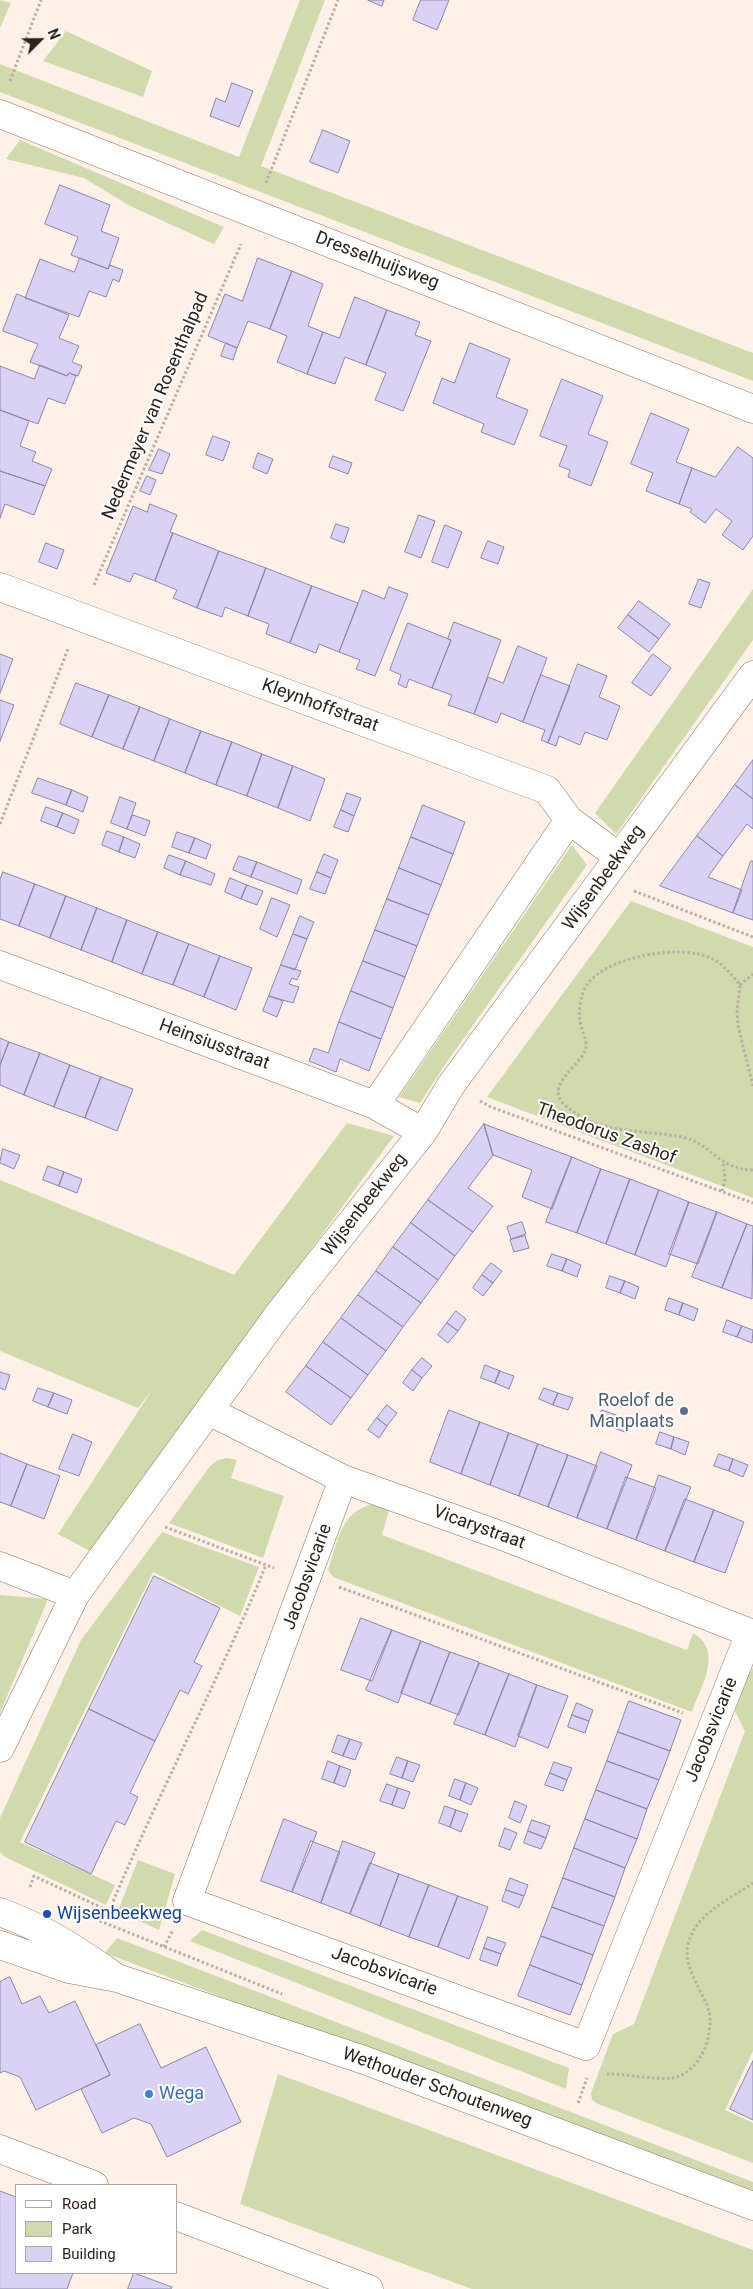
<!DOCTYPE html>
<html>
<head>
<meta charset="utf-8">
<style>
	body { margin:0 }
	#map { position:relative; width:753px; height:2289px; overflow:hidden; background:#fff1e8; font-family:Roboto,sans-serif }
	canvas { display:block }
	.legend { position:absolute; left:15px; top:2184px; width:162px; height:90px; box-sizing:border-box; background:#fff; border:1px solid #aba7a3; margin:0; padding:6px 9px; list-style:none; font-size:15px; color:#2e221a }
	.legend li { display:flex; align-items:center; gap:10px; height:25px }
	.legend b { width:25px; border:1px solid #aba7a3 }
	.north { position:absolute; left:15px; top:15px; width:50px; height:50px; -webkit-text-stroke:4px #fff; paint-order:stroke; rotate:67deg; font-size:14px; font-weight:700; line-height:20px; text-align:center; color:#2e221a }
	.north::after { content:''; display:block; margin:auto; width:18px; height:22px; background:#2e221a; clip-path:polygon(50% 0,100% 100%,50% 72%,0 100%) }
</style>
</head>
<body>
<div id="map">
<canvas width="753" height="2289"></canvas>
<ul class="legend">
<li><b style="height:6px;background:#fff"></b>Road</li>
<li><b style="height:14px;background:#d0daac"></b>Park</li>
<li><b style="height:14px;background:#d9d2f5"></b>Building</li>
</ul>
<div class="north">N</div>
</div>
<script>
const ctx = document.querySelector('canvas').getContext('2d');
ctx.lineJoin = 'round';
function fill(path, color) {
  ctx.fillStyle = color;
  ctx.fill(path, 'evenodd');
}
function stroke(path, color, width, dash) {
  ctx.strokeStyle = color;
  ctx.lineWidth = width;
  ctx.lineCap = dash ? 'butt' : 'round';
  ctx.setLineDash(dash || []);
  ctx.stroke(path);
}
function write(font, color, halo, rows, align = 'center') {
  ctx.font = font + ' Roboto,sans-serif';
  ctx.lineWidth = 4;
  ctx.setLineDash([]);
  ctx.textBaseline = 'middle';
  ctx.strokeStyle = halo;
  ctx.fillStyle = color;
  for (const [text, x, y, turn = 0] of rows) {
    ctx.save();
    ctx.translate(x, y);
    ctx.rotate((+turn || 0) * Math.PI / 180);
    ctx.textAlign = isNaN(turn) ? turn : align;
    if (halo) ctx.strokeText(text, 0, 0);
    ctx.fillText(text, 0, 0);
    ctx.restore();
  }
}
fill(new Path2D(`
	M0,0L11,3L0,28Z
	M300,0H325L261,166L753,353V381L0,92V64L239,157Z
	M66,31L152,71L143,97L43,61Z
	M20,140L224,227L214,244L130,206L84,178L6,159Z
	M753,589V640L616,834L595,813Z
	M572,845L587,865L446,1063L420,1103L399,1097Z
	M631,901L753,947V1198L487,1097Z
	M347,1123L394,1136L90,1551L58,1534L152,1390L138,1408L0,1351V1180L234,1275Z
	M227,1458L237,1460L231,1478L284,1496L263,1558L169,1523L210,1466L218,1460Z
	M372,1504L390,1507L382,1535L687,1650L693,1633C724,1651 701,1686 692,1712L333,1577L328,1570C338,1541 340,1513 372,1504Z
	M162,1532L259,1567L240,1616L153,1572L20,1842L115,1885L106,1905L5,1857L0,1852V1818L81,1640Z
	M0,1595L48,1599L0,1713Z
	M753,1668V2051L725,2110L753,2123V2163L598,2104L592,2100L591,2093L613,2034L634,2024L745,1731L735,1711L749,1673Z
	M138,1860L175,1874L159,1930L118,1911Z
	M202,1930L569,2068L566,2089L190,1941Z
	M117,1938L753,2182V2198L105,1953Z
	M278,2074L753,2250V2289H472L240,2204Z`), '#d0daac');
const building = new Path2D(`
	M368,0H384L382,6Z
	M421,0H449L437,30L413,20Z
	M232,83L253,91L239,127L210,116L216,98L225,102Z
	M323,130L350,141L338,173L310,162Z
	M60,185L110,205L101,231L119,238L108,269L71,255L78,237L45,224Z
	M80,258L108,269L110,265L123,270L119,282L113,279L106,297L89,291L79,317L25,298L40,259L74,272Z
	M258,258L292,271L270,329L248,321L237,348L208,336L225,294L242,301Z
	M292,271L323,284L308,326L323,332L307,374L277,362L287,336L270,329Z
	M17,294L69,315L59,338L79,346L72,362L82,366L78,376L69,373L67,376L30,362L38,344L3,331Z
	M355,297L387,310L366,365L345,357L335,384L307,374L323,332L339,338Z
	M387,310L420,322L415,335L431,341L403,411L375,400L386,373L366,365Z
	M226,343L237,348L233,360L221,356Z
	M470,343L510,359L496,397L528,410L514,445L481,432L484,424L433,403L442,378L454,383Z
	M40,365L67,376L69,373L76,376L65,404L48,398L38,424L0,410V366L34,379Z
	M562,379L603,396L588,434L608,442L591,486L568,477L570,470L559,466L567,446L540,436Z
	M0,410L29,421L20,446L36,452L32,461L52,469L45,486L0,471Z
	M651,413L689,429L676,462L692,468L679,504L646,491L653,473L631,464Z
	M213,436L230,442L223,461L206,455Z
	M738,447L753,458V536L743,550L722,535L732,521L716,509L705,523L690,512L692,509L679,504L692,468L715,477Z
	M159,449L170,454L162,474L149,470Z
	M258,453L273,459L267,474L253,468Z
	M333,456L352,463L348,474L329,467Z
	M0,471L45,486L34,515L5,504L0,518Z
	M147,476L156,480L150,495L140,491Z
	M150,504L177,515L170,532L173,533L155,581L134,573L130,582L106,573L133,506L147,512Z
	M419,515L435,521L421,558L405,552Z
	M336,524L349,528L344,543L331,538Z
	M445,525L462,532L448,568L432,562Z
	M173,533L219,551L197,608L173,598L177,590L155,581Z
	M488,541L504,547L498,564L481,558Z
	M46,543L64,550L57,569L39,562Z
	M219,551L266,568L248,616L225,607L222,617L197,608Z
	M266,568L312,586L290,643L266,634L269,624L248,616Z
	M699,579L710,583L701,608L689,604Z
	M312,586L358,603L339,652L319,644L316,653L290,643Z
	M389,587L408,594L375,676L356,669L360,660L339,652L363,590L384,599Z
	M639,601L670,624L659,639L628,615Z
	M628,615L659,639L649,652L618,628Z
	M454,622L501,640L474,714L448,705L452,695L432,688L451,640L448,639Z
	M408,623L451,640L432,688L409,679L406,688L398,684L401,675L390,670Z
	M518,646L547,658L523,722L501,713L497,723L474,714L488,677L503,683Z
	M0,654L13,659L0,693Z
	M653,654L671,668L651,696L632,683Z
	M578,664L607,676L599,697L620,706L607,740L585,732L580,745L559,736L556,746L548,743Z
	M541,675L570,686L548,743L541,740L545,730L523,722Z
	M76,683L109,695L92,737L60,724Z
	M109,695L140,707L123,749L92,737Z
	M0,700L14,705L0,741Z
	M140,707L170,719L154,761L123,749Z
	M170,719L201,731L185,773L154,761Z
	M201,731L232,742L216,785L185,773Z
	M232,742L262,754L247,796L216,785Z
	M262,754L293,766L278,808L247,796Z
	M753,760V799L735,785Z
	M293,766L325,779L310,821L278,808Z
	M38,778L72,790L66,805L32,793Z
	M735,785L753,799V829L747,824L723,856L697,836Z
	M72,790L88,797L83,812L66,805Z
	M347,793L361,798L354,816L341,810Z
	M120,797L136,803L127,829L111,823Z
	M423,805L465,822L453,854L411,837Z
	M46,807L63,813L57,827L41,821Z
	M341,810L354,816L348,832L334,827Z
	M63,813L79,820L74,834L57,827Z
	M133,815L150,821L145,836L127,829Z
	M107,831L124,837L119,852L102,845Z
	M177,832L195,838L189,853L172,847Z
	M697,836L723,856L708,877L742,890L733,913L660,886Z
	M124,837L140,844L135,858L119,852Z
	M411,837L453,854L441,885L399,868Z
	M195,838L211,845L206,859L189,853Z
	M324,854L338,860L331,878L317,872Z
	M169,855L186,861L180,875L164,868Z
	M239,856L257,862L251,877L233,870Z
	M186,861L215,874L211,885L180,875Z
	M751,861H753V920L733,913Z
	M257,862L302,880L297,894L251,877Z
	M399,868L441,885L429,915L387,899Z
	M3,872L35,884L19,926L0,919V880Z
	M317,872L331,878L325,894L310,889Z
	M230,878L247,885L241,899L225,892Z
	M35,884L66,896L50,938L19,926Z
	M247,885L263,891L257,905L241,899Z
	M66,896L97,908L81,950L50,938Z
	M272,898L290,905L277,937L260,929Z
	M387,899L429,915L417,946L375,930Z
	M97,908L127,920L112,962L81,950Z
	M300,916L314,922L307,939L293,934Z
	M127,920L158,932L142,974L112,962Z
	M375,930L417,946L405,977L363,961Z
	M158,932L189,944L173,985L142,974Z
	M293,934L307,939L295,970L281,965Z
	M189,944L220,956L204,997L173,985Z
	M220,956L252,968L236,1010L204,997Z
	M363,961L405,977L393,1008L351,991Z
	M281,965L301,971L297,980L292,978L289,984L299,987L293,1003L269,996Z
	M351,991L393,1008L381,1039L339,1022Z
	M269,996L283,1001L277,1017L263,1011Z
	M339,1022L381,1039L369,1071L340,1059L336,1072L309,1061L314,1048L328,1053Z
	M0,1038L9,1042L0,1065Z
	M9,1042L40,1053L24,1095L0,1085V1065Z
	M40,1053L70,1065L54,1107L24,1095Z
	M70,1065L101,1077L85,1118L54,1107Z
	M101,1077L133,1089L117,1131L85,1118Z
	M484,1124L572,1157L552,1209L522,1197L532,1170L493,1155Z
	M484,1124L493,1155L468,1188L493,1206L473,1232L428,1200Z
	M3,1149L20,1155L14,1169L0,1163Z
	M572,1157L601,1169L577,1233L546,1222Z
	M48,1166L64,1172L59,1186L43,1180Z
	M601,1169L630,1179L606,1244L577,1233Z
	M64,1172L82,1179L77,1193L59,1186Z
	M630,1179L659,1190L635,1255L606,1244Z
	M659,1190L689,1202L666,1267L635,1255Z
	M428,1200L473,1232L455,1256L411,1223Z
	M689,1202L717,1212L698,1264L669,1254Z
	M717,1212L747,1224L722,1288L692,1277Z
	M522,1222L526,1234L511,1239L507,1227Z
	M411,1223L455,1256L438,1280L393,1247Z
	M747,1224L753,1226L752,1299L722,1288Z
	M525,1236L529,1248L514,1252L510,1240Z
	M393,1247L438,1280L421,1303L376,1271Z
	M552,1254L567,1259L562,1271L547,1266Z
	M567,1259L581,1265L577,1277L562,1271Z
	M491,1263L502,1271L493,1283L482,1275Z
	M376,1271L421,1303L403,1327L358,1295Z
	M482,1275L493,1283L483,1296L473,1288Z
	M610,1276L625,1281L620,1293L606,1288Z
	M625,1281L639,1287L635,1299L620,1293Z
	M358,1295L403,1327L386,1351L341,1318Z
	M669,1298L683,1303L679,1315L665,1310Z
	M683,1303L698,1309L694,1321L679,1315Z
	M456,1311L466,1319L458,1331L447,1323Z
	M341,1318L386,1351L368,1375L323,1342Z
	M727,1320L742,1326L737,1337L723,1332Z
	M447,1323L458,1331L448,1343L438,1335Z
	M742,1326L753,1330L752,1343L737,1337Z
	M323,1342L368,1375L351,1398L306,1366Z
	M422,1358L432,1366L422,1378L412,1370Z
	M485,1365L500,1371L495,1383L481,1378Z
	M306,1366L351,1398L331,1425L286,1392Z
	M412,1370L422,1378L413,1391L403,1383Z
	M500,1371L514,1376L509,1389L495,1383Z
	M0,1372L10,1375L5,1390L0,1388Z
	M38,1388L54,1393L48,1407L33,1401Z
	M544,1388L558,1393L553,1405L539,1399Z
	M54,1393L72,1400L67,1414L48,1407Z
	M558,1393L573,1398L568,1410L553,1405Z
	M387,1405L397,1413L387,1426L377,1418Z
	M449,1410L480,1422L461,1474L430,1462Z
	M602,1410L616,1415L612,1427L597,1422Z
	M616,1415L631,1420L627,1433L612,1427Z
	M377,1418L387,1426L379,1438L368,1430Z
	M480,1422L509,1433L490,1485L461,1474Z
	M660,1432L674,1437L671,1449L656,1444Z
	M509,1433L538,1444L519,1496L490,1485Z
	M73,1434L92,1442L79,1476L59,1469Z
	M674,1437L689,1442L685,1455L671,1449Z
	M538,1444L568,1455L548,1507L519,1496Z
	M601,1452L632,1465L607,1529L577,1518Z
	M0,1453L27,1464L11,1506L0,1502Z
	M719,1454L733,1459L729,1471L714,1466Z
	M568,1455L597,1466L577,1518L548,1507Z
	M733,1459L748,1465L743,1477L729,1471Z
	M27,1464L60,1476L44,1519L11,1506Z
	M659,1475L691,1487L665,1551L636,1540Z
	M626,1477L656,1488L636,1540L607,1529Z
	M685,1499L714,1510L694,1562L665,1551Z
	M714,1510L744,1522L725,1573L694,1562Z
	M154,1576L220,1608L194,1662L202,1666L188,1694L180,1690L155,1741L89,1709Z
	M361,1618L392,1630L372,1681L341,1670Z
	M392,1630L421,1641L398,1703L366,1690Z
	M421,1641L450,1652L430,1704L401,1693Z
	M450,1652L479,1662L459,1715L430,1704Z
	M480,1663L509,1674L485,1735L454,1724Z
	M509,1674L537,1685L515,1747L485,1735Z
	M537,1685L568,1696L548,1748L518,1736Z
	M629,1701L681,1720L670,1751L618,1732Z
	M577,1703L593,1710L589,1721L572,1715Z
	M89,1709L155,1741L130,1793L138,1797L125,1825L116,1821L91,1874L25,1842Z
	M572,1715L589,1721L585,1733L568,1727Z
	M618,1732L670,1751L659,1780L607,1761Z
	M338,1735L350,1739L343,1756L332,1752Z
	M350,1739L362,1743L355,1760L343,1756Z
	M397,1757L408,1761L402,1778L390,1774Z
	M328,1761L340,1766L334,1783L322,1779Z
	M408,1761L420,1765L413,1782L402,1778Z
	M607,1761L659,1780L647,1809L596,1790Z
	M554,1762L572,1768L567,1780L550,1773Z
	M340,1766L351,1770L345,1787L334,1783Z
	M550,1773L567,1780L563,1791L545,1785Z
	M455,1779L466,1783L460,1800L449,1796Z
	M466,1783L478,1788L471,1805L460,1800Z
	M387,1784L398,1788L392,1805L380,1801Z
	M398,1788L410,1792L404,1809L392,1805Z
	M596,1790L647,1809L637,1839L585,1819Z
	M515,1801L527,1806L520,1823L509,1818Z
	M445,1806L456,1810L450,1827L439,1823Z
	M456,1810L468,1814L461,1832L450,1827Z
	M284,1819L317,1832L292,1892L261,1881Z
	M585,1819L637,1839L625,1868L574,1848Z
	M532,1820L550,1826L546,1838L528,1831Z
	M505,1828L517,1833L510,1850L499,1846Z
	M528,1831L546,1838L541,1849L524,1843Z
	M311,1841L340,1852L321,1903L292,1892Z
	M343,1841L375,1853L350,1914L321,1903Z
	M574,1848L625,1868L615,1897L563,1878Z
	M370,1863L399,1874L380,1926L350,1914Z
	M399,1874L429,1885L409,1937L380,1926Z
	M510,1878L528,1885L524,1896L506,1890Z
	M563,1878L615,1897L604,1926L552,1907Z
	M429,1885L458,1896L438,1947L409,1937Z
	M506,1890L524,1896L519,1908L502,1901Z
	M458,1896L488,1907L469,1959L438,1947Z
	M552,1907L604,1926L593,1955L541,1936Z
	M541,1936L593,1955L582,1985L530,1965Z
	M488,1937L506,1943L501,1954L484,1948Z
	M484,1948L501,1954L497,1966L480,1960Z
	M530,1965L582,1985L570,2015L518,1996Z
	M10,1977L22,2004L40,1996L49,2013L75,2001L110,2075L36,2110L20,2077L4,2071L0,2073V1982Z
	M140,2024L161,2068L206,2047L241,2122L167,2157L151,2124L134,2118L102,2133L81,2089L110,2075L96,2045Z
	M753,2061V2120L730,2109Z
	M0,2191L16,2197V2273H73L67,2289H0Z
	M134,2273L172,2287L171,2289H128Z`);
fill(building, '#d9d2f5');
stroke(building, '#8d86a7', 1);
const street = new Path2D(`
	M0,114L753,409
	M0,587L547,790L569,820L619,857
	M0,965L375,1105L423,1132
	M375,1105L569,820
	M209,1411L343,1479L505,1537L753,1634
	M343,1479L187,1901L586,2046L750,1633
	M0,1566L75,1595
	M0,1748L75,1595L278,1315L423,1132L451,1085L753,675
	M0,2149L94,2185
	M176,2216L369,2289`);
const secondary = new Path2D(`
	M0,1912C41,1927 74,1948 110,1973
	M0,1945L69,1969L117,1978L364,2060L753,2206`);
stroke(street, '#8f715c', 29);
stroke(secondary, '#8f715c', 29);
stroke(new Path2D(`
	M10,81L41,0
	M266,183L338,0
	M94,585L241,244
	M0,824L68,649
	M634,891L753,937
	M740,985L753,974
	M753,1086L738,1026L737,1011L740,985C732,975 725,966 713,959C683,943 606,956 587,985C581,993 578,1012 580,1021C581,1031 589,1041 585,1051C579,1066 544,1086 565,1105C601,1137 643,1128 686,1138C710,1144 720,1170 753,1170
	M480,1101L491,1107L753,1203
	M722,1191L725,1180L723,1162
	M165,1527L274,1568
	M339,1587L683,1713
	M30,1887L34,1876L109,1911C158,1794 218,1682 266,1565
	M95,1919L282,1994
	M164,1947L173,1930
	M607,2074C626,2074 653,2080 672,2078C689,2076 703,2057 707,2042C710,2029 712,2018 707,2005C699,1987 683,1964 688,1944C695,1914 730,1899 753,1883
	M578,2103L587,2078`), '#baada4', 3, [2.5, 2.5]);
stroke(street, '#fff', 28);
stroke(secondary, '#fff', 28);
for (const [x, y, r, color] of [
	[684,1411,5,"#5c6f8a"],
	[47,1914,5,"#1a4fb4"],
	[149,2094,5,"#3f7fe0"]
]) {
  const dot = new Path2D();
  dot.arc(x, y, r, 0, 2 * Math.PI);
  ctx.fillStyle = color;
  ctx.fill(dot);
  stroke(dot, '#fff', 2);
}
write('18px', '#2e221a', '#fff', [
	["Dresselhuijsweg",377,261,21],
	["Nedermeyer van Rosenthalpad",156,406,-67],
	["Kleynhoffstraat",320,706,20],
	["Wijsenbeekweg",604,878,-54],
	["Heinsiusstraat",214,1045,20],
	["Theodorus Zashof",606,1134,20],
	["Wijsenbeekweg",365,1205,-52],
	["Vicarystraat",479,1528,20],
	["Jacobsvicarie",308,1577,-70],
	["Jacobsvicarie",712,1730,-68],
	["Jacobsvicarie",384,1972,20],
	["Wethouder Schoutenweg",437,2088,20]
]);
write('18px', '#4e5e75', '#fff', [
	["Roelof de",674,1401],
	["Manplaats",674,1422]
], 'right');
write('18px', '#164399', '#fff', [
	["Wijsenbeekweg",57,1914]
], 'left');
write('18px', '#366cbe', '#fff', [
	["Wega",159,2094]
], 'left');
</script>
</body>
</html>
